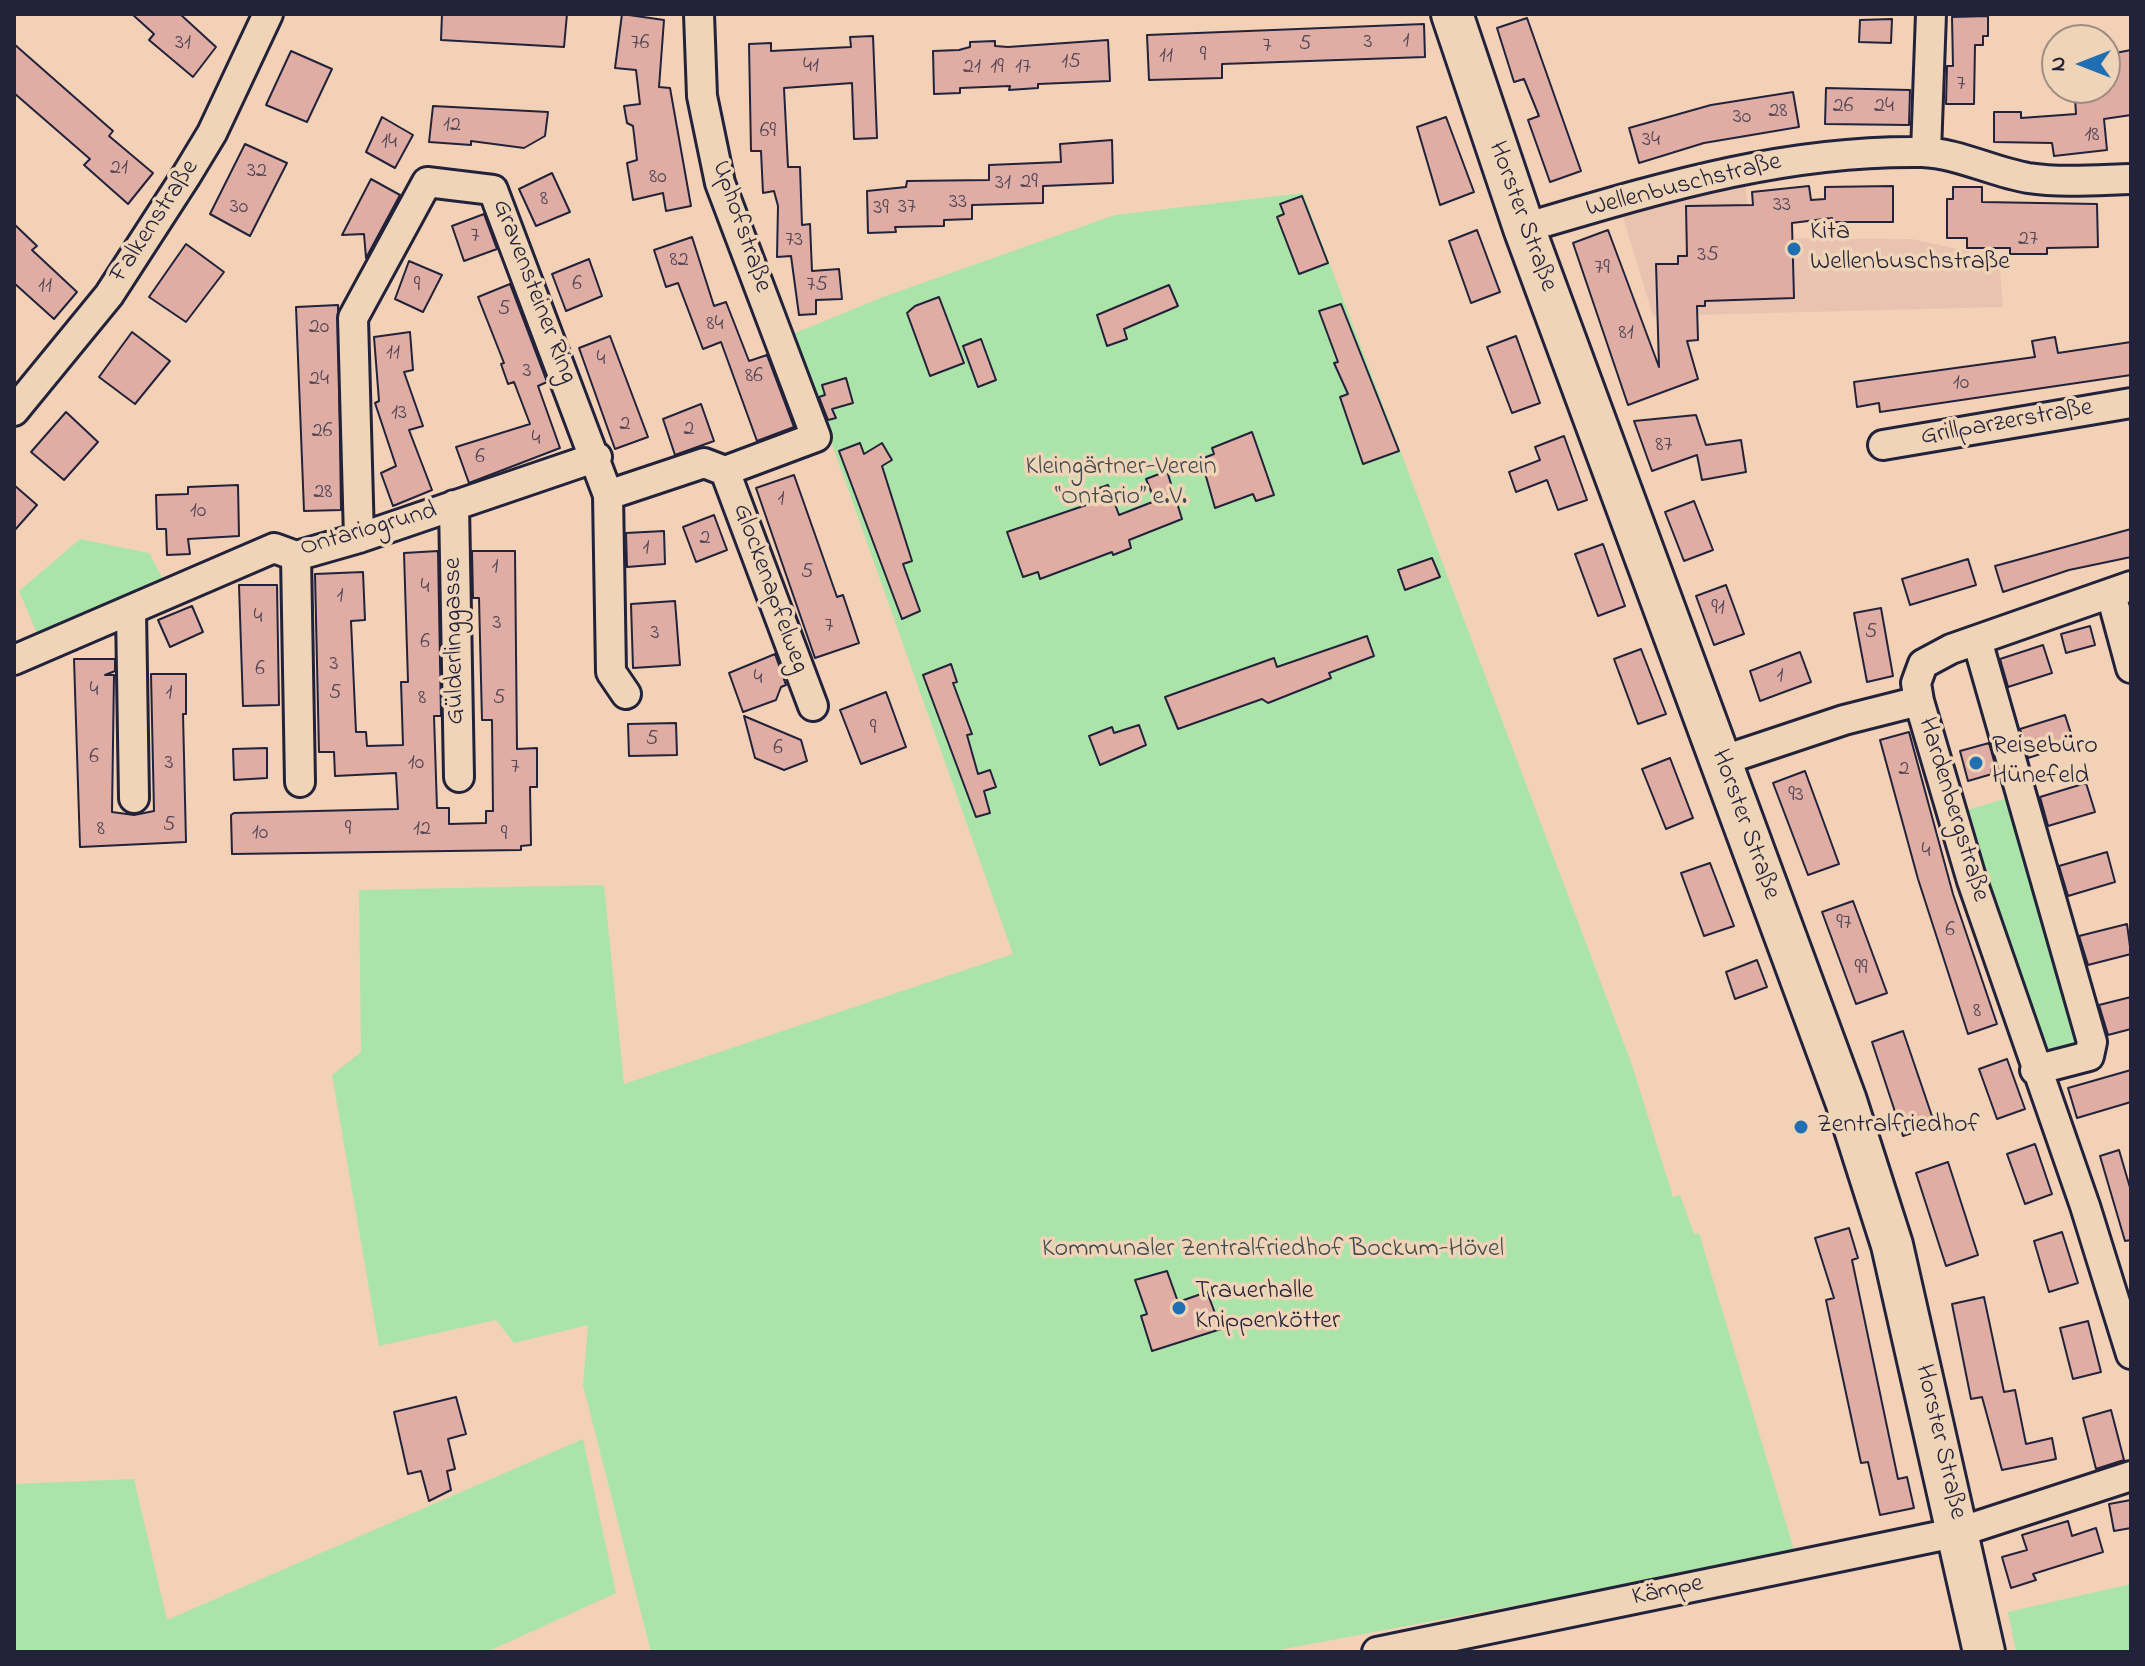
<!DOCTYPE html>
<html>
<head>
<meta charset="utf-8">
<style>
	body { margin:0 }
	#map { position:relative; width:2145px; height:1666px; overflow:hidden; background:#f3d1b7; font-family:"Indie Flower",sans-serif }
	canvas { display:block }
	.frame { position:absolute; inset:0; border:16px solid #22223b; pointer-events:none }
	.north { position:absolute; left:2041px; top:24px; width:80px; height:80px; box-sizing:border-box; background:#f0d4b7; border:2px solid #9e8d85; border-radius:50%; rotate:270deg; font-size:22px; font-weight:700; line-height:32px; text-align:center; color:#22223b }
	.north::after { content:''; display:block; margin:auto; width:28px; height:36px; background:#1f6fb2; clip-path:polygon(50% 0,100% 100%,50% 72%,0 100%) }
</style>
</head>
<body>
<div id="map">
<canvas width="2145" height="1666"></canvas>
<div class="frame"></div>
<div class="north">N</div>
</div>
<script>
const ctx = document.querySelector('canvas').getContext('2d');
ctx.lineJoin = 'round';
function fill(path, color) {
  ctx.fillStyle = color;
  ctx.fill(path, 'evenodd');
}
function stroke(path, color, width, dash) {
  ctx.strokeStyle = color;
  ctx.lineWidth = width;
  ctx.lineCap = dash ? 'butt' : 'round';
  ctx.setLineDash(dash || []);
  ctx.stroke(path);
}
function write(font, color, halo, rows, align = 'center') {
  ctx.font = font + ' "Indie Flower",sans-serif';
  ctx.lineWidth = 7;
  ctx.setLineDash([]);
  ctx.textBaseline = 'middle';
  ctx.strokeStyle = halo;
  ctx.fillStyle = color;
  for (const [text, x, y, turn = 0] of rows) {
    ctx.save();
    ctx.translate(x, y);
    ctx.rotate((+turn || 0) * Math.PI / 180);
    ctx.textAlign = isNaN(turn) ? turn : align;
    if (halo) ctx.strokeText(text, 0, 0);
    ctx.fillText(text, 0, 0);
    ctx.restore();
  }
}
fill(new Path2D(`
	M1745,180L1750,238L1912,239L1999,258L2003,307L1653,316L1622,214Z`), '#e9c3af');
fill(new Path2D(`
	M1303,193L1632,1065L1673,1197L1680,1195L1694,1234L1699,1233L1795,1553L1268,1652H651L583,1385L588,1325L514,1343L496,1320L379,1346L332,1075L361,1052L359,890L604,885L624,1084L1013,954L793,334L883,297L1115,215Z
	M80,539L149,553L167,587L39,638L19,591Z
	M2014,796L2079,1036C2077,1052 2063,1053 2049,1056L2038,1050L1964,811Z
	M583,1439L616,1593L487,1652H14V1484L134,1479L167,1620Z
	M2131,1584V1652H2016L2008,1612Z`), '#abe4a8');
const building = new Path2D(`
	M132,14H180L216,47L193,77L149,40L154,34Z
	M442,14H567L564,47L441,40Z
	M622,14L664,20L659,87L670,88L691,206L666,211L663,193L633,200L627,163L637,160L633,126L627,123L624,106L640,104L636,70L615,68Z
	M1988,16V36H1983V45H1975L1974,104H1946L1947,66H1953L1952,17Z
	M1527,18L1581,171L1550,182L1528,120L1539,116L1524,79L1514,82L1497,28Z
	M1892,19L1891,43L1859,42L1860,20Z
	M1424,24L1425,57L1222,64V78L1149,80L1147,35Z
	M873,36L877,138L854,139L852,83L784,88L788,167H800L802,225L810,224L812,271L839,269L842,299L816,300V314L799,315L791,256L777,257L778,206L774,191L763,193L761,151H751L749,44L771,43V51L851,47L850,37Z
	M1108,40L1110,81L1038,84V88L1009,90L1010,86L960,88V93L934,94L933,51L959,50L970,47V42L995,41V46L1008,47Z
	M14,44L113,131L109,136L153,173L128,204L84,165L90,159L14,93Z
	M2131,50V115L2104,119L2107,150L2054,156L2052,143L1994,142V112H2021V118L2076,114L2075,98L2095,96V88H2105V55Z
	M291,51L332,69L307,122L266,105Z
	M1826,88L1910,90L1909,125L1825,124Z
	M1793,92L1799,127L1704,143L1639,163L1629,128L1711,105Z
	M433,106L548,112L545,136L524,148L471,141V145L429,142Z
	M382,117L413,135L395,168L366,152Z
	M1446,117L1474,192L1440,205L1417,127Z
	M1112,140L1113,183L1043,186V203L972,205V219L944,220V226L895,227L896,232L868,233L867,191L906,187L907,181L989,180V165L1061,162L1060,144Z
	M245,144L287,163L250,236L210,214Z
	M552,173L570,212L536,226L519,189Z
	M371,179L400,195L366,258L364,234L342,235Z
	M1809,186L1811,200L1825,199V187L1893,186V222H1832V218L1792,223L1794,298L1705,301V306H1697L1698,340L1687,341L1698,379L1628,405L1573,243L1608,230L1659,367L1656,264H1678V256H1687L1686,206L1753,205L1752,192Z
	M1953,187H1982V202L2097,204L2098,247L2047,248V254H2010V248H1967V238H1947V199H1953Z
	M1302,196L1328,263L1299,274L1277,217L1284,214L1280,204Z
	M484,214L497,249L464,261L452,226Z
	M14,224L37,246L32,250L77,292L54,319L14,283Z
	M1477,230L1500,292L1471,303L1449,241Z
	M692,237L714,306L726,302L749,361L767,355L794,427L757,441L721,342L703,349L678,283L666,287L654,250Z
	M186,244L224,272L186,322L149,297Z
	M589,259L602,296L566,311L552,274Z
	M409,261L442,275L423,312L395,299Z
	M510,284L547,382L538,386L560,448L469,483L456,447L530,424L514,382L508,384L501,364L504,363L478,297Z
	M1169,285L1178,306L1124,329L1127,339L1107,346L1097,315Z
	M939,297L964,363L930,376L907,313L915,306Z
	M1341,304L1399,451L1363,464L1340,397L1348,394L1334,363L1338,362L1319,311Z
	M338,305L341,510L304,511L296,307Z
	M132,332L170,361L135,404L99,377Z
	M410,332L413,370L404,372L423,426L409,430L432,490L393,506L381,473L396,466L375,403L379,401L374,337Z
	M610,336L648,437L615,449L579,348Z
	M1516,336L1540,403L1512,413L1487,347Z
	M2055,337L2058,353L2131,342V375L1880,412L1879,403L1857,407L1854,382L2035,357L2032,341Z
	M981,339L996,380L978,387L963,346Z
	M846,378L853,403L832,409L836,418L828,420L819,397L825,395L822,385Z
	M701,404L714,441L675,455L663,419Z
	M66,412L98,442L64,480L31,452Z
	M1696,415L1706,445L1741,440L1746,472L1702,480L1697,455L1652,471L1634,421Z
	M1252,432L1274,495L1256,501L1253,494L1215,508L1201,459L1214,454L1212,448Z
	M1564,436L1587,500L1558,510L1547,480L1516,492L1509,472L1540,460L1535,447Z
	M860,443L864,454L882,443L892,460L882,466L912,561L903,564L920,611L902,619L839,451Z
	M1167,471L1182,519L1129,540L1131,548L1113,555L1112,552L1040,579L1038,572L1023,577L1007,532L1095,502L1091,491L1108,485L1119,515L1155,501L1146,479Z
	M794,475L837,597L843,595L859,643L815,658L756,488Z
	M14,485L37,505L14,531Z
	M238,485L239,536L188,539L190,554L167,555L166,529H157L156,495L188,494V487Z
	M1694,501L1713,550L1684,561L1665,512Z
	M714,515L727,550L696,562L683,527Z
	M2131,529V557L2069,570L2003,592L1995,566Z
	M664,531L665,564L627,567L626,533Z
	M1603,544L1625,606L1598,616L1575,554Z
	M438,551L441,716H434L437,808H449V824L486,823V811H493L492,720H482L479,598H473L472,551H515L517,749L537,748V787H530L531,845L521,846V850L232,854L231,815L234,813L398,809L396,773L335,776L334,752H319L315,574L363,572L365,620L351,621L356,732H366L367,746L403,745L401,682H408L404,553Z
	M1432,558L1440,577L1405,590L1398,570Z
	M1968,559L1976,585L1910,605L1902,579Z
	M239,585H277L279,705L243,706Z
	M1726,585L1744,634L1714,645L1696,596Z
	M675,601L680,665L633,668L631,604Z
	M192,606L203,632L170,647L158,620Z
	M1881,608L1893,676L1867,682L1854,613Z
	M2090,626L2095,645L2066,653L2061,634Z
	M1367,636L1374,656L1329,673L1331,678L1268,703L1262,699L1178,729L1165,697L1274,658L1277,667Z
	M2043,645L2052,673L2008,687L2000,659Z
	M1641,649L1666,714L1638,724L1614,659Z
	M1800,652L1811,682L1760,701L1750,671Z
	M775,654L786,685L781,687L776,700L743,712L729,673Z
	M74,659H115V671L105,675H114L112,812L134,815L154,811L151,674H186V714H183L186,842L80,847Z
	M951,664L957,682L953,683L972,734L967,735L978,774L990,770L996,787L984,791L990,813L976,817L923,675Z
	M886,692L906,747L861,764L840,710Z
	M2065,715L2074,743L2028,758L2020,729Z
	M744,716L801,740L807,761L784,770L755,758Z
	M676,723L677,755L629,756L628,724Z
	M1139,725L1146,745L1100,765L1089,736L1112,727L1114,733Z
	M1909,732L1953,894L1997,1024L1968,1034L1918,879L1880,740Z
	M1989,743L1996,768L1991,769L1992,774L1968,781L1960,751Z
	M267,748V778L234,780L233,749Z
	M1670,758L1693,818L1666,829L1642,769Z
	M1805,771L1839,864L1808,875L1773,783Z
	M2086,783L2095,812L2048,826L2040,797Z
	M2107,852L2115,882L2068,896L2059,866Z
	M1710,863L1734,926L1704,936L1681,873Z
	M1853,901L1887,993L1856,1004L1822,912Z
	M2127,924L2131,954L2088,965L2079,936Z
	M1757,960L1767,987L1735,999L1726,972Z
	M2131,997V1029L2108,1035L2099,1005Z
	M1903,1031L1935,1125L1903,1136L1872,1042Z
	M2007,1059L2025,1109L1997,1119L1979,1069Z
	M2131,1070V1102L2077,1118L2068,1088Z
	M2035,1144L2052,1194L2025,1204L2007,1154Z
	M2119,1150L2131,1191V1240L2125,1241L2100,1156Z
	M1948,1162L1978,1255L1946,1266L1916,1173Z
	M1849,1228L1858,1258L1852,1260L1898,1479L1907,1477L1914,1508L1880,1515L1868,1462L1861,1463L1826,1300L1834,1298L1815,1238Z
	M2062,1232L2078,1283L2049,1292L2034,1241Z
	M1167,1271L1178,1302L1207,1292L1221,1329L1152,1351L1141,1316L1147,1314L1135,1280Z
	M1984,1297L2004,1392L2015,1390L2026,1444L2052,1438L2056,1459L2002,1470L1982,1397L1971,1399L1952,1304Z
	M2088,1321L2101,1372L2073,1379L2060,1328Z
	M456,1397L466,1434L448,1439L455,1469L447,1471L451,1490L429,1501L421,1471L408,1474L394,1412Z
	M2111,1410L2124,1460L2096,1469L2083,1418Z
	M2131,1500V1528L2114,1531L2109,1504Z
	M2068,1521L2072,1536L2096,1528L2103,1552L2033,1574L2036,1580L2011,1588L2002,1557L2027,1550L2022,1535Z`);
fill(building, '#dfada4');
stroke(building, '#22223b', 2);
const street = new Path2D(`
	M1926,152L1931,14
	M1524,228C1657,189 1781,150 1922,152C1957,153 1993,172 2028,178C2062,183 2097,180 2131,179
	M14,411L109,295L186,176L212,133L268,14
	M1883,445L2131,403
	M725,471L813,706
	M608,495L704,463L725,471L816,437L720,183L702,96L699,14
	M454,505L459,777
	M359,538L353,318L427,182L493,190L608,495L611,672L626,694
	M296,556L300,782
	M2111,594L2131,668
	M131,611L134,798
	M1977,640L2092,1042L2089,1056L2035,1070
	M14,660L274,548L296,556L359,538L597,457
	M1919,701L1916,683L1923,664L1951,649L2131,586
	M1721,761L1844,720L1919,701L1972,881L2085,1206L2131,1354
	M1377,1652L1959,1532L2131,1476`);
const secondary = new Path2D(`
	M1452,14L1524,228L1846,1101L1892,1245L1984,1652`);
stroke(street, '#22223b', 34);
stroke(secondary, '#22223b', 46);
stroke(street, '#f0d4b7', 28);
stroke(secondary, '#f0d4b7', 40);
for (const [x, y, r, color] of [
	[1794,249,8,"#1f6fb2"],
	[1976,763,8,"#1f6fb2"],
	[1801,1127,8,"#1f6fb2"],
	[1179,1308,8,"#1f6fb2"]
]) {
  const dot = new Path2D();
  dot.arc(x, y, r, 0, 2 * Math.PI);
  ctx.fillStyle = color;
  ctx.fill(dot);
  stroke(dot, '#f0d4b7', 3);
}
write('22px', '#514555', null, [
	["1",1406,42],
	["3",1368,43],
	["31",183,44],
	["76",640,44],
	["5",1305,45],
	["7",1267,47],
	["9",1203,56],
	["11",1166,57],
	["15",1071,63],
	["41",811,67],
	["21",972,68],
	["19",997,68],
	["17",1023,68],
	["7",1961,85],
	["26",1843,107],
	["24",1884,107],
	["28",1778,112],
	["30",1742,118],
	["12",452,126],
	["69",768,132],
	["18",2092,136],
	["34",1651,141],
	["14",389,143],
	["21",119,169],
	["32",257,172],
	["80",658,178],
	["29",1029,183],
	["31",1003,184],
	["8",544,200],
	["33",958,203],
	["33",1782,206],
	["30",239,208],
	["37",907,208],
	["39",881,209],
	["7",475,237],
	["27",2028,240],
	["73",794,241],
	["35",1708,256],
	["82",679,261],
	["79",1602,269],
	["6",577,285],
	["9",417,286],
	["75",817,286],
	["11",45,287],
	["5",504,310],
	["84",715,325],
	["20",319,328],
	["81",1626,334],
	["11",393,354],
	["4",601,360],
	["3",527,372],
	["86",754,377],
	["24",319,380],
	["10",1961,384],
	["13",399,414],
	["2",625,425],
	["2",689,430],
	["26",322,432],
	["4",536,440],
	["87",1664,446],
	["6",480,458],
	["28",323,493],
	["1",781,500],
	["10",198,512],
	["2",705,539],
	["1",646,549],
	["1",495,568],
	["5",807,573],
	["4",425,588],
	["1",340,597],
	["91",1718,609],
	["4",258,618],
	["3",497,624],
	["7",829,627],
	["5",1871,633],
	["3",655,634],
	["6",425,643],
	["3",334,665],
	["6",260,670],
	["1",1780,677],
	["4",758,679],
	["4",94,691],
	["1",169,694],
	["5",335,694],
	["8",422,699],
	["5",499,699],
	["9",873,729],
	["5",652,740],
	["6",778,749],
	["6",94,758],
	["3",169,764],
	["10",416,764],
	["7",515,768],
	["2",1904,770],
	["93",1796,796],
	["5",169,826],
	["8",101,830],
	["9",348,830],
	["12",422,830],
	["10",260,834],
	["9",504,835],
	["4",1926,852],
	["97",1844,924],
	["6",1950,931],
	["99",1861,969],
	["8",1977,1012]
]);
write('26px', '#22223b', '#f0d4b7', [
	["Wellenbuschstraße",1684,187,-14],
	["Horster Straße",1521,217,70],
	["Falkenstraße",156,222,-57],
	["Uphofstraße",740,227,71],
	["Gravensteiner Ring",533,292,69],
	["Grillparzerstraße",2007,424,-10],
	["Ontariogrund",369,531,-16],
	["Glockenapfelweg",769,589,70],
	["Gülderlinggasse",456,641,-91],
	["Hardenbergstraße",1952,810,73],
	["Horster Straße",1744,825,70],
	["Horster Straße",1939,1442,77],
	["Kämpe",1668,1592,-12]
]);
write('26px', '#22223b', '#f0d4b7', [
	["Kita",1810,234],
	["Wellenbuschstraße",1810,264],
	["Reisebüro",1992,748],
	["Hünefeld",1992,778],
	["Zentralfriedhof",1817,1127],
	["Trauerhalle",1195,1293],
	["Knippenkötter",1195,1323]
], 'left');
write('26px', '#3d4951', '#f0d4b7', [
	["Kleingärtner-Verein",1121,469],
	["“Ontario” e.V.",1121,499],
	["Kommunaler Zentralfriedhof Bockum-Hövel",1273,1251]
]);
</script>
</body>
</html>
